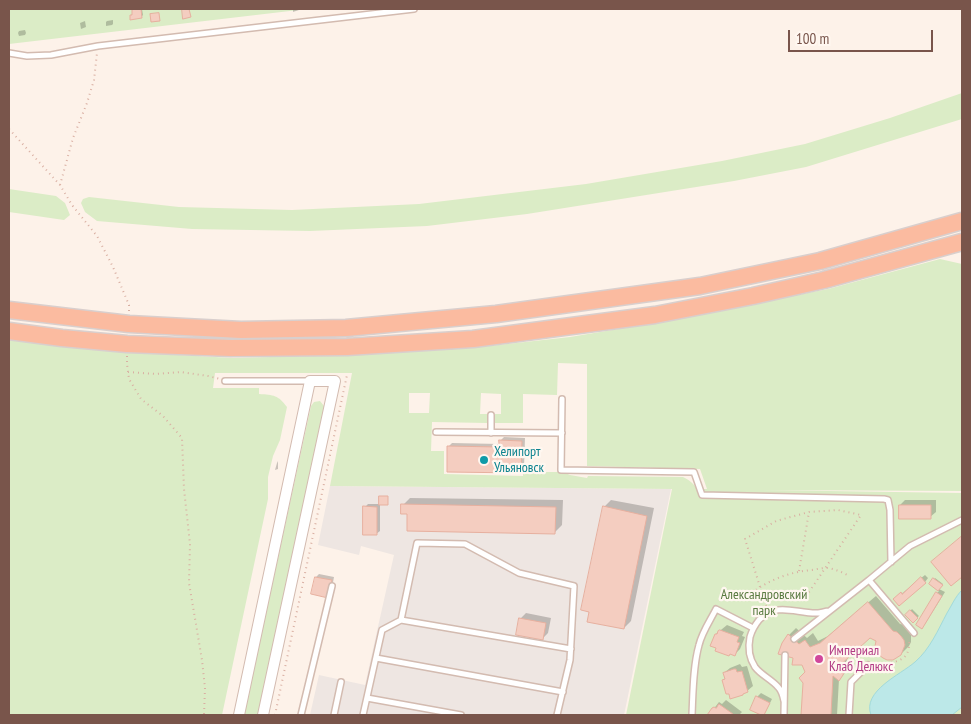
<!DOCTYPE html>
<html>
<head>
<meta charset="utf-8">
<style>
	body { margin:0 }
	#map { position:relative; width:971px; height:724px; overflow:hidden; background:#fdf2e9; font-family:"PT Sans Narrow",sans-serif }
	canvas { display:block }
	.frame { position:absolute; inset:0; border:10px solid #79554b; pointer-events:none }
	.scale { position:absolute; left:788px; top:30px; width:145px; height:22px; box-sizing:border-box; border:2px solid #79554b; border-top:0; padding-left:6px; font-size:15px; line-height:18px; white-space:nowrap; color:#79554b; -webkit-text-stroke:4px #fff7f0; paint-order:stroke }
</style>
</head>
<body>
<div id="map">
<canvas width="971" height="724"></canvas>
<div class="frame"></div>
<div class="scale">100 m</div>
</div>
<script>
const ctx = document.querySelector('canvas').getContext('2d');
ctx.lineJoin = 'round';
function fill(path, color) {
  ctx.fillStyle = color;
  ctx.fill(path, 'evenodd');
}
function stroke(path, color, width, dash) {
  ctx.strokeStyle = color;
  ctx.lineWidth = width;
  ctx.lineCap = dash ? 'butt' : 'round';
  ctx.setLineDash(dash || []);
  ctx.stroke(path);
}
function write(font, color, halo, rows, align = 'center') {
  ctx.font = font + ' "PT Sans Narrow",sans-serif';
  ctx.lineWidth = 4.5;
  ctx.setLineDash([]);
  ctx.textBaseline = 'middle';
  ctx.strokeStyle = halo;
  ctx.fillStyle = color;
  for (const [text, x, y, turn = 0] of rows) {
    ctx.save();
    ctx.translate(x, y);
    ctx.rotate((+turn || 0) * Math.PI / 180);
    ctx.textAlign = isNaN(turn) ? turn : align;
    if (halo) ctx.strokeText(text, 0, 0);
    ctx.fillText(text, 0, 0);
    ctx.restore();
  }
}
fill(new Path2D(`
	M330,486L671,489L624,715H310L319,675L365,685L394,555L361,546L359,555L318,545Z`), '#eee6e2');
fill(new Path2D(`
	M9,9H307L9,44Z
	M962,93V119L806,167L734,181L527,214L427,226L310,231L192,229L97,221L85,212L81,203L83,199L89,197L179,207L292,210L419,204L586,184L722,161L805,144L890,118Z
	M9,189L56,196L65,203L70,215L64,220L9,212Z
	M940,259L962,264V491L761,490L962,493V715H626L672,489L330,486L352,373H215L213,388H259V394C274,395 278,395 287,407L280,440L273,456L268,477V499L222,715H9V338L123,352L233,358L344,355L471,348L570,337L642,325L828,289ZM558,363L587,364V466L700,469L707,489H698C693,484 690,480 683,477L588,476L587,478L570,475L563,472H523V476L444,474V451H431L432,422L487,423V414H480L481,393L501,394V414H495V423H523V394L557,395ZM409,393H430L429,413H409Z
	M320,401L324,406L325,408L258,715H244L311,406L314,402Z`), '#dbecc6');
const water = new Path2D(`
	M962,590V707L952,715H871C862,691 900,675 915,662C930,649 938,630 947,613C952,605 955,597 962,590Z`);
fill(water, '#bce8e8');
stroke(water, '#a2dada', 1);
fill(new Path2D(`
	M134,9H142L143,15L142,16H131Z
	M293,9H299V10L293,12Z
	M113,20V24L112,25L106,26V22L107,21Z
	M85,21L86,27L81,29L80,23Z
	M25,30L26,33L25,35L19,36L18,33L19,31Z
	M504,437L525,438L524,468L521,472L448,447L452,443L500,444V441Z
	M278,461V469L275,470L277,463Z
	M410,498L563,500L562,525L555,532L408,513L403,505Z
	M611,500L654,508L631,621L624,628L604,507Z
	M905,500H936V512L930,517L900,505Z
	M368,504H380V531L376,534L365,507Z
	M319,574L334,577L331,593L316,577Z
	M925,575L928,578L925,582L895,599Z
	M935,578L943,584L939,589L945,592L925,624L922,627L937,593L939,591L930,584Z
	M876,596L900,624L905,625L911,632V642L909,646L901,654L869,637L844,659L852,661L850,666L846,672L839,679L837,715H803L805,683L807,672L803,663L794,657L783,644L789,635L796,628L807,638L813,633L818,641L828,636Z
	M912,609L919,616L913,621L907,615Z
	M526,613L551,618L548,633L542,639L517,634L521,618Z
	M727,625L744,632L742,636L745,637L740,649L735,654L716,634Z
	M740,664L742,667L747,666L753,686L747,691L730,692L724,680L726,678L724,673L730,668Z
	M761,693L772,699L766,711L763,715L757,697Z
	M726,700L742,712L739,715H709L719,702L722,704Z`), '#0003');
const building = new Path2D(`
	M141,9L142,18L130,20V15H132V10Z
	M182,9H189L191,17L183,19Z
	M159,13L160,21L151,22L150,14Z
	M499,440L522,441L521,473L447,472V446L499,447Z
	M379,496H388V505H379Z
	M401,504L556,507L555,534L407,531V514H401Z
	M899,505H931V519H899Z
	M363,506L377,507V535H363Z
	M603,506L647,516L624,629L587,622L589,612L581,610Z
	M962,536V577L951,586L931,562Z
	M315,577L332,580L328,598L311,594Z
	M921,577L926,583L899,606L893,599L901,592L902,594Z
	M933,578L943,585L938,591L929,584Z
	M936,592L942,596L922,629L916,625Z
	M868,602L893,631L897,632L901,636L904,640L905,645L901,655L893,660H887L883,658L879,655L876,651L875,646L876,641L870,638L838,667L845,668L843,675L839,681L833,676L831,715H801L803,683L799,678L805,672L802,665H792L793,658L778,654L782,643L788,634L799,644L805,640L810,647L820,643Z
	M910,610L918,618L913,623L905,615Z
	M519,618L546,623L543,640L516,635Z
	M720,630L739,637L737,642L740,643L735,656L730,654L729,656L715,651L716,648L710,646L715,634H717L718,631Z
	M734,669H736L737,672L742,671L748,692L743,694V695L730,699L729,694H726L722,680L725,679L723,673Z
	M756,696L770,703L764,715H761L750,710Z
	M719,704L733,714L734,715H707L712,708L714,707L716,708Z`);
fill(building, '#f4cdc0');
stroke(building, '#e7b09f', 1);
const service = new Path2D(`
	M9,53L27,56L51,55L98,46L414,9
	M225,381H310
	M562,399L561,470L694,472L702,495L884,499L888,500L890,510L891,562
	M436,432L562,433
	M491,433V415
	M869,580L914,633
	M401,620L571,649
	M794,639L869,580L910,546L962,520
	M376,658L563,692
	M367,698L461,715
	M784,701C783,696 782,691 778,687C771,679 761,675 755,667C749,658 748,647 750,637C752,630 755,625 759,620C778,601 796,614 818,613C821,613 825,611 829,611
	M301,715L332,586
	M334,715L341,682
	M363,715L382,630L401,620L417,543L465,544L519,573L574,586L570,660L557,715
	M692,715C693,693 693,666 699,645C702,632 710,621 716,609L753,628
	M784,715L785,655
	M849,715L851,682L868,665`);
const minor = new Path2D(`
	M239,715L310,381H335L263,715`);
const trunk = new Path2D(`
	M9,310L129,324L241,330L346,328L496,314L700,286L820,261L962,221
	M9,331L62,338L127,344L231,348L347,347L473,339L655,315L753,296L824,280L962,242`);
stroke(service, '#d3bbb0', 8);
stroke(minor, '#d3bbb0', 12);
stroke(trunk, '#d9cfcd', 19);
stroke(new Path2D(`
	M9,129L60,185L72,205L97,236L113,267L129,305V311
	M60,185L73,138L87,103L94,80L97,53
	M127,356V364L129,379L141,399L163,416L182,438L184,489L190,544L189,583L202,660L205,688L204,715
	M128,372L156,374L181,372L208,376L220,379
	M799,571L809,512
	M748,596C766,581 788,572 812,570C817,569 822,568 827,568C835,569 842,572 849,576
	M766,606L745,539L776,521L809,512L838,510L861,515L803,601
	M876,664C895,662 911,663 909,639
	M275,715L347,375`), '#d9afa2', 2, [1, 4]);
stroke(service, '#fff', 5);
stroke(minor, '#fff', 10);
stroke(trunk, '#fbbba0', 16);
for (const [x, y, r, color] of [
	[484,460,5,"#0f9aa8"],
	[819,659,5,"#d1479c"]
]) {
  const dot = new Path2D();
  dot.arc(x, y, r, 0, 2 * Math.PI);
  ctx.fillStyle = color;
  ctx.fill(dot);
  stroke(dot, '#fff7f0', 2);
}
write('14px', '#0d838f', '#fff7f0', [
	["Хелипорт",494,452],
	["Ульяновск",494,468]
], 'left');
write('14px', '#597a40', '#fff7f0', [
	["Александровский",764,595],
	["парк",764,611]
]);
write('14px', '#b23c85', '#fff7f0', [
	["Империал",829,651],
	["Клаб Делюкс",829,667]
], 'left');
</script>
</body>
</html>
